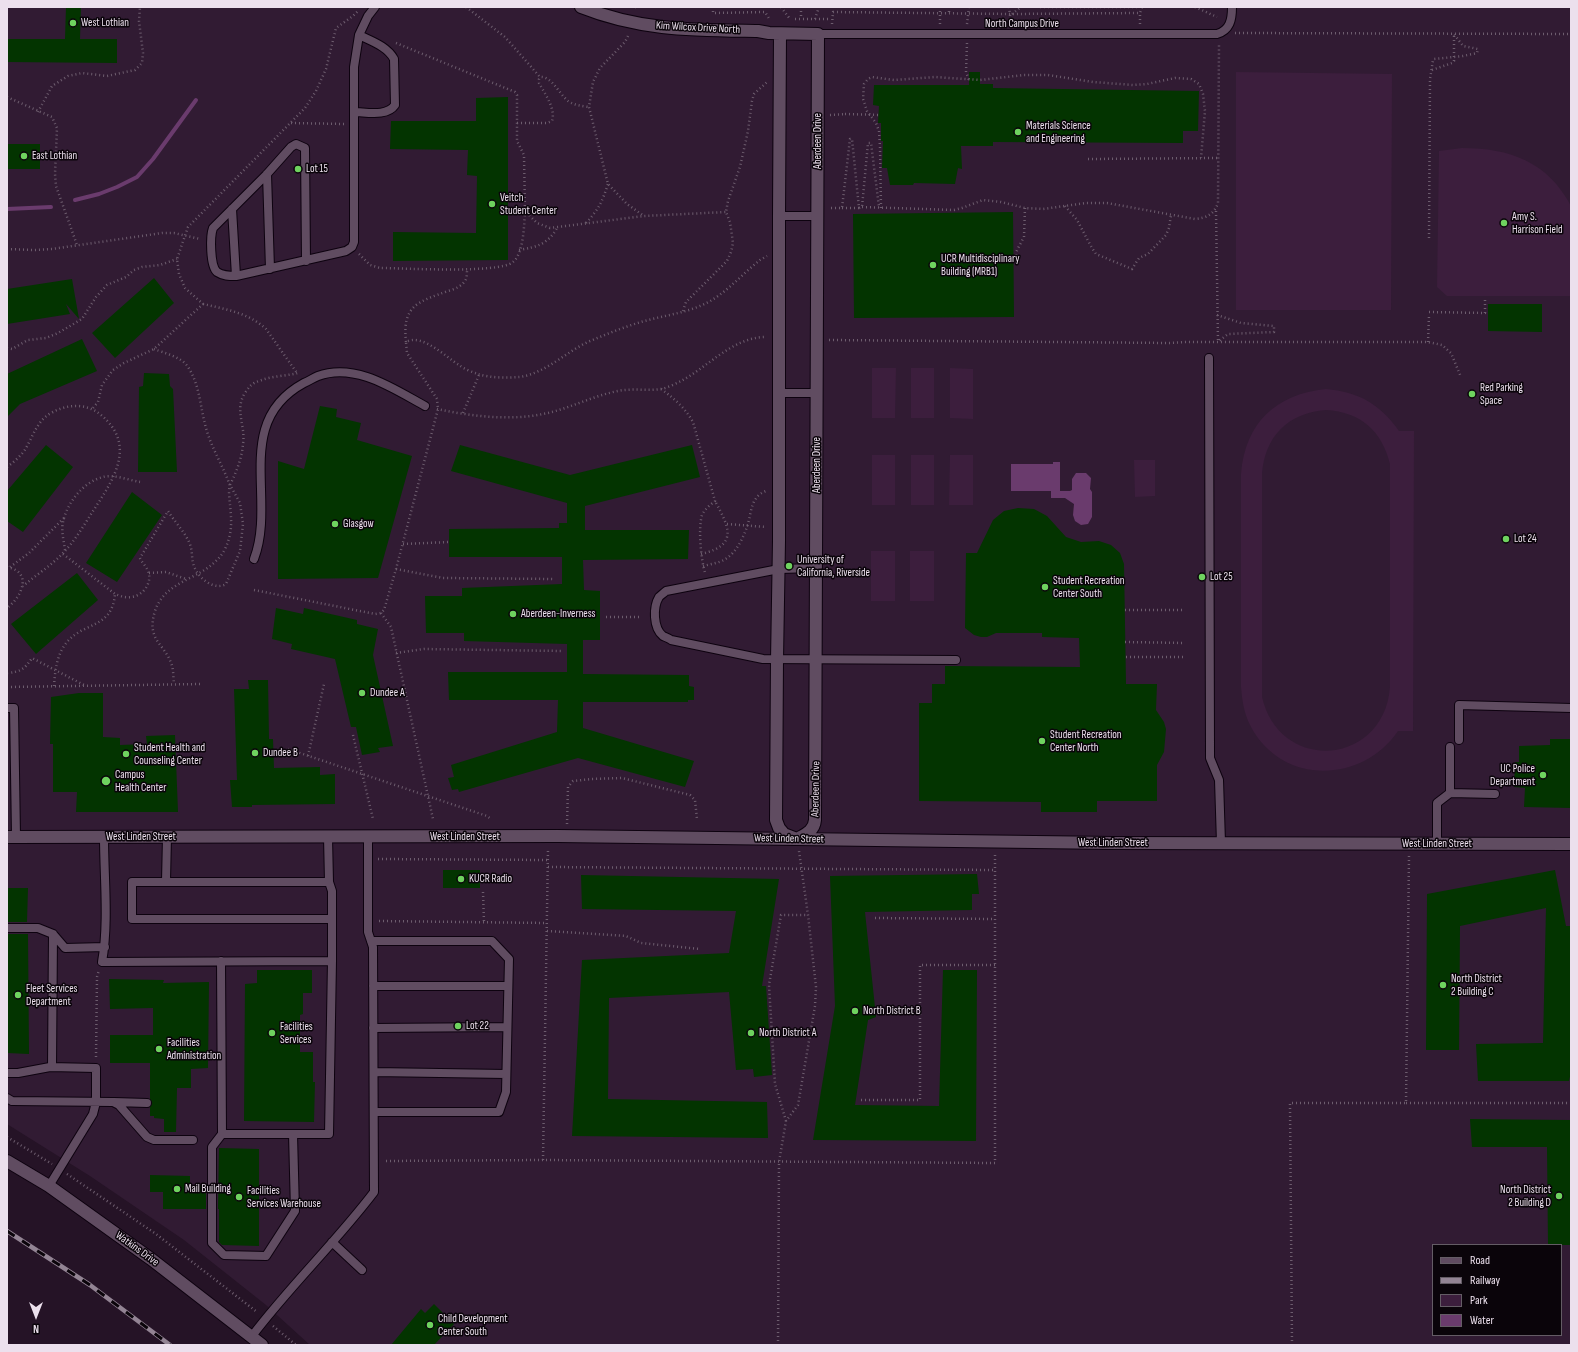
<!DOCTYPE html>
<html>
<head>
<meta charset="utf-8">
<style>
	body { margin:0 }
	#map { position:relative; width:1578px; height:1352px; overflow:hidden; background:#251326; font-family:"Sofia Sans Condensed",sans-serif }
	canvas { display:block }
	.frame { position:absolute; inset:0; border:8px solid #ece0ed; pointer-events:none }
	.legend { position:absolute; left:1432px; top:1244px; width:130px; height:92px; box-sizing:border-box; background:#0a040a; border:1px solid #645c65; margin:0; padding:5px 7px; list-style:none; font-size:12px; color:#ece0ed }
	.legend li { display:flex; align-items:center; gap:8px; height:20px }
	.legend b { width:20px; border:1px solid #645c65 }
	.north { position:absolute; left:16px; top:1296px; width:40px; height:40px; -webkit-text-stroke:3px #0a040a; paint-order:stroke; rotate:180deg; font-size:11px; font-weight:700; line-height:16px; text-align:center; color:#ece0ed }
	.north::after { content:''; display:block; margin:auto; width:14px; height:18px; background:#ece0ed; clip-path:polygon(50% 0,100% 100%,50% 72%,0 100%) }
</style>
</head>
<body>
<div id="map">
<canvas width="1578" height="1352"></canvas>
<div class="frame"></div>
<ul class="legend">
<li><b style="height:5px;background:#604c61"></b>Road</li>
<li><b style="height:5px;background:#938494"></b>Railway</li>
<li><b style="height:11px;background:#3c1e3d"></b>Park</li>
<li><b style="height:11px;background:#6a3b6d"></b>Water</li>
</ul>
<div class="north">N</div>
</div>
<script>
const ctx = document.querySelector('canvas').getContext('2d');
ctx.lineJoin = 'round';
function fill(path, color) {
  ctx.fillStyle = color;
  ctx.fill(path, 'evenodd');
}
function stroke(path, color, width, dash) {
  ctx.strokeStyle = color;
  ctx.lineWidth = width;
  ctx.lineCap = dash ? 'butt' : 'round';
  ctx.setLineDash(dash || []);
  ctx.stroke(path);
}
function write(font, color, halo, rows, align = 'center') {
  ctx.font = font + ' "Sofia Sans Condensed",sans-serif';
  ctx.lineWidth = 3;
  ctx.setLineDash([]);
  ctx.textBaseline = 'middle';
  ctx.strokeStyle = halo;
  ctx.fillStyle = color;
  for (const [text, x, y, turn = 0] of rows) {
    ctx.save();
    ctx.translate(x, y);
    ctx.rotate((+turn || 0) * Math.PI / 180);
    ctx.textAlign = isNaN(turn) ? turn : align;
    if (halo) ctx.strokeText(text, 0, 0);
    ctx.fillText(text, 0, 0);
    ctx.restore();
  }
}
fill(new Path2D(`
	M7,7H1571V1345H310L266,1305L184,1240L90,1176L7,1124ZM1433,1245H1561V1335H1433Z`), '#311b33');
fill(new Path2D(`
	M1236,72L1392,74L1391,310H1236Z
	M1462,148C1510,148 1548,162 1571,206V296H1447L1437,287L1439,151Z
	M872,368H896L895,418H872Z
	M911,368H934V418H911Z
	M950,368L973,369V419L950,418Z
	M1326,389C1359,392 1380,404 1399,431H1414L1413,731H1398C1362,784 1281,786 1250,725C1244,713 1242,700 1241,687V474C1245,423 1276,394 1326,389ZM1326,410C1361,412 1382,431 1390,464V687C1384,766 1280,774 1262,697V474C1265,436 1288,413 1326,410Z
	M872,455H895V505H872Z
	M911,455H934V505H911Z
	M950,455H973V505H949Z
	M1134,460H1155V496L1135,497Z
	M871,551H895V601H871Z
	M910,551H934V601H910Z`), '#3c1e3d');
fill(new Path2D(`
	M1053,462H1060V491H1070L1072,490V479L1076,473H1086L1091,478L1090,489L1092,492V517L1088,524L1081,525L1075,521L1073,515L1074,504L1065,498H1051V491H1011V464H1053Z`), '#6a3b6d');
stroke(new Path2D(`
	M75,200L99,194L117,187L137,177L153,159L196,100
	M7,209L51,207`), '#6a3b6d', 4);
fill(new Path2D(`
	M66,7H81L80,39H117V63L7,62V39H65Z
	M969,72H980V84H993V88L1199,91L1198,131H1183V143L993,142V146H961L962,169L958,168L955,184L914,183L913,185H890L887,168H882L883,141H881V123H878L879,106L873,105L874,85H969Z
	M508,97V260L393,261V232L476,233L477,176L467,175L468,150L390,149L391,121H476V98Z
	M7,144H40V169H7Z
	M1013,212L1014,317L854,318L853,214Z
	M154,278L174,303L115,358L92,333Z
	M72,279L79,319L66,304L70,314L7,324V289Z
	M1488,304H1542V332L1488,331Z
	M82,339L97,371L20,404L7,417V374Z
	M144,373L169,374L170,386L173,389L177,472H138L139,387L143,386Z
	M320,406L337,409L336,417L361,423L357,440L412,456L378,578L278,579V461L304,469Z
	M46,445L73,467L23,532L7,521V491Z
	M460,445L570,475L692,445L700,477L585,506V530H689L688,559L583,560L584,590L600,591V640H583V674L689,675V686L694,687V700H688V702H583V728L694,761L685,787L578,758L459,792L458,789L452,790L448,778L454,777L451,765L557,732L558,700H449L448,672H567V644L464,641V633H426L425,596H462V588L562,584V557H449V529L559,528V523H567V503L451,471Z
	M132,492L162,515L117,582L86,563Z
	M1018,508L1034,509L1047,516L1066,537L1081,542L1099,541L1111,545L1120,553L1124,564L1126,684H1157L1156,710L1164,722L1166,729L1164,752L1157,765V801H1097V812H1041V802L919,801V703H932V684H945V666L1080,667L1079,638L1042,637V633H996L987,637H981L974,635L965,628L966,553H977L993,520L1004,511Z
	M77,573L98,600L36,654L11,624Z
	M276,608L303,614L304,608L357,620V624L378,629L373,655L393,746L378,748L380,752L362,755L356,727H351L335,659L291,649L292,644L272,639Z
	M248,680H268L269,739H273L274,768L320,767V775L335,774V804L252,805V807H232L230,780H237L234,689H249Z
	M79,693H103V737L120,738V745L147,744L146,736L175,735L178,812H76L77,792H53V744H50L51,697Z
	M1550,739H1571V808L1524,807L1525,788L1514,787L1515,762H1519V746L1550,745Z
	M443,870H480V888H443Z
	M1555,870L1566,926H1571V1072L1569,1081H1478L1476,1044L1543,1043L1546,908L1460,926L1459,1050H1426L1427,894Z
	M977,874L979,894H972V910L865,912L876,1017L868,1020L855,1105L939,1106L943,970H977L976,1141L813,1140L835,1006L830,876Z
	M581,875L779,879L762,986H766L772,1075L754,1077L753,1069L736,1070L729,992L609,998L608,1099L767,1102L768,1138L572,1136L582,960L729,953L736,911L582,909Z
	M7,888H28L27,922H7Z
	M7,934H28L29,1054L7,1053Z
	M257,970H312V993H303V1014L300,1015V1052H313V1082H315L314,1122L244,1121L245,984L257,983Z
	M109,979L164,980L163,983L209,982L208,1068L191,1069V1088H177L176,1132H164V1119L154,1118V1116H150V1107L152,1103L150,1099V1063H110V1035H153V1008L110,1009Z
	M1470,1119L1571,1120V1245H1548L1547,1147H1472Z
	M219,1148L259,1149V1246L222,1245L219,1242V1209H218Z
	M150,1175L190,1176V1185H206V1209H163V1192H150Z
	M434,1304L454,1324L434,1345H391L421,1309L425,1313Z`), '#033400');
const lane = new Path2D(`
	M818,34H1217C1230,30 1232,20 1232,7
	M354,112C366,112 387,117 395,105L394,59C387,46 371,41 359,35
	M267,174L270,269
	M232,209L236,276
	M779,216H818
	M306,261L305,148L296,144L291,147L267,174L213,228C210,236 210,266 217,272C223,276 229,276 236,276L346,251L352,247L354,242V67L359,35L368,16L375,7
	M1209,358L1210,752V758L1219,780L1221,843
	M778,393H817
	M254,559C277,499 232,422 304,383C309,381 313,378 318,376C355,362 394,389 425,406
	M816,568L779,569L666,591C664,593 661,595 659,597C653,607 653,628 663,636C665,637 669,638 671,640L763,659L956,660
	M7,708H14L16,837
	M1459,740V705L1571,708
	M1450,793V747
	M104,837C104,877 109,923 102,962L332,961V919
	M328,837L329,882L332,891V919H132V882H329
	M1437,844V803L1450,793L1495,794
	M166,881L167,837
	M7,928H38L53,934L65,948L105,947
	M371,941H492L509,959L506,1092L499,1112H374
	M221,961L222,1134H329L332,961
	M373,986H508
	M373,1028L507,1027
	M52,1067L53,934
	M374,1072L506,1074
	M7,1073H18L50,1067L96,1068V1102L93,1114L49,1186
	M7,1098L12,1101L113,1102L119,1105L147,1137L154,1140H193
	M114,1102L147,1103
	M222,1134L212,1147V1243L224,1255L266,1256L295,1211L293,1134
	M332,1242L362,1270
	M252,1336C290,1286 336,1242 374,1192L373,947L368,932V837`);
const street = new Path2D(`
	M7,837L558,836L796,839`);
const secondary = new Path2D(`
	M581,7C641,31 695,30 758,31L769,33L818,34L815,820C814,831 806,834 797,839
	M780,34L779,216V541L777,660L776,820L779,828L784,834L797,839L1113,843L1571,844
	M7,1161L49,1186L151,1259L262,1345`);
stroke(lane, '#0d020f', 10);
stroke(street, '#0d020f', 14);
stroke(secondary, '#0d020f', 14);
stroke(new Path2D(`
	M466,7L505,37L540,77C552,76 559,94 568,101C574,105 581,106 589,107
	M635,7H639
	M713,7V13L765,12L770,20
	M781,7L790,19
	M801,7V19
	M940,7V24
	M949,7V13
	M1009,7L1011,23
	M1040,7H1139
	M1195,7L1217,17
	M1012,14L1021,7
	M795,19H831
	M815,19L819,7
	M832,24L833,12L1011,14L1140,13
	M967,24L969,7
	M1140,24V13L1142,7
	M1235,33L1571,34
	M628,36L625,42L600,68L593,82L589,107L608,184L627,204L644,216
	M396,43L515,92L517,95V141L524,155L525,211L537,223L550,228L644,216L726,212
	M967,43L966,72L969,80
	M1432,70L1452,63L1454,61V34
	M7,97L52,117L57,128L55,174L56,186L77,245
	M38,112L52,86L68,76L82,73L107,76L135,70L142,63L143,53L139,21L140,7
	M830,115L845,114
	M291,123L344,124
	M517,123H547L552,121C556,109 545,94 539,83V79L540,77
	M1088,159L1219,158
	M1065,206L1077,220L1092,248L1096,254L1132,269L1139,258L1148,254L1166,235L1169,228L1171,215
	M862,207L954,210L962,208L983,200L1001,202L1025,208L1043,209L1086,203H1107L1195,219C1207,218 1214,214 1218,203L1219,45
	M831,208H842L850,139H852L859,208L862,207L868,143H871L879,207
	M842,208H859
	M881,208L880,147L879,131L876,123L867,111L863,99L864,84L868,79L872,77L894,80L935,77L980,80L1024,75H1048L1093,82L1133,85L1147,84L1175,78L1191,79L1199,84L1203,94L1205,111L1201,158
	M1216,211L1218,342
	M586,223C599,209 602,202 608,184
	M1429,238L1430,79L1433,60L1434,59L1463,56L1477,53L1478,49L1463,46L1454,34
	M7,249L34,250L52,249L162,233H174L200,239
	M519,250C537,247 548,244 557,228
	M359,254L370,265L380,268C404,268 499,274 513,262C524,253 524,224 525,212
	M1016,263V252L1024,237L1025,208
	M203,304C225,309 249,313 266,329L297,373
	M683,311L686,302L727,261L731,252L733,243L730,222L726,212L728,201L740,167L748,131L752,101L754,94L767,82
	M1429,312L1485,313V299
	M1217,315L1241,323L1274,326V332L1228,334L1219,341
	M829,340L1169,343L1187,342H1428L1442,345L1451,353L1461,377
	M406,342C402,305 418,302 448,291C455,289 463,286 466,279C467,276 467,272 467,270
	M1428,342L1429,316
	M7,348L12,349L28,340L46,338L58,333L82,319L96,297L107,285L126,277L134,270L142,267L160,265L177,259
	M154,349C164,353 182,357 188,367C200,385 200,407 206,428C211,447 222,464 229,483C230,486 229,489 229,492C230,513 235,528 225,549C209,580 166,577 155,611C146,640 164,643 171,663C174,670 173,678 174,684
	M661,389C675,399 685,408 693,422L715,501C710,505 705,509 702,515C698,529 701,559 705,573
	M93,408L98,402L102,385L113,370L124,363L154,349L203,304L185,288L179,274L177,259L188,227L305,108L316,91L326,69L336,28L353,16L358,11
	M437,409C470,416 509,421 543,414C569,409 592,396 618,391C632,388 647,391 661,389C667,388 675,384 681,381C708,367 733,337 766,337
	M463,413L479,375
	M7,467C14,462 22,455 26,448C34,434 38,419 53,412C68,404 87,403 101,415C137,445 114,479 93,511C84,525 75,541 63,553C52,565 36,575 23,586
	M727,524L766,527
	M403,544L449,542
	M65,550C64,541 61,532 63,522C67,503 83,482 103,477C114,474 128,480 140,482
	M63,554L115,594C120,596 126,598 131,597C142,596 151,585 149,574C148,568 142,563 140,558L168,511C174,521 184,531 189,542C193,550 191,558 194,566C198,578 214,591 226,584L240,551L243,524L240,503L230,485C236,473 242,458 243,444C246,426 234,410 245,393C249,387 252,383 259,381C271,376 286,376 298,373
	M701,554C739,545 729,527 715,501
	M703,566C711,564 720,563 727,558C737,551 743,538 747,527C752,512 750,497 766,491
	M7,567C33,572 22,597 7,608
	M10,567L29,553L64,518
	M396,569L443,578L555,579
	M149,573L166,572L186,579
	M254,590L375,614L381,613L384,610L396,569L438,409L437,399L407,353L406,342C422,333 446,357 459,365C464,369 472,372 478,374C490,378 507,378 520,377C546,373 567,351 590,341C607,334 624,327 641,322C661,316 681,314 700,306C723,297 741,275 760,260L767,256
	M1125,610H1185
	M381,613L391,627L433,819
	M606,617H639
	M1125,642L1185,643
	M396,653L424,649L562,651
	M1126,657H1185
	M7,673C20,672 25,669 32,658L84,685
	M54,686C55,670 57,654 67,642C85,621 112,629 115,594
	M7,687L201,684
	M353,735L373,819
	M288,749L487,816L491,819
	M308,756L324,684
	M567,824L568,787L573,781L592,779L622,778L690,795L695,800L697,819
	M378,859L548,860
	M548,867L995,870
	M483,892L484,922
	M875,918L995,919
	M379,921L547,923
	M547,931L626,936L641,943L700,949
	M96,1057L97,977L99,970
	M861,1100H920V965H995
	M1406,1103H1571
	M786,1121L775,1084L769,985L781,915H808
	M7,1137L52,1164
	M543,1160L548,849
	M386,1161L543,1160L995,1163V854
	M67,1174L156,1234L257,1312
	M273,1326L296,1345
	M778,1345L779,1162L786,1121L798,1105L815,1006L816,987L808,915L799,851
	M1292,1345L1290,1103H1406L1409,856`), '#6d5d6e', 2.5, [1, 3]);
stroke(lane, '#604c61', 8);
stroke(street, '#604c61', 12);
stroke(secondary, '#604c61', 12);
const rail = new Path2D(`
	M7,1231L90,1285L170,1345`);
stroke(rail, '#938494', 4.5);
stroke(rail, '#0a040a', 3, [9]);
stroke(new Path2D(`
	M845,114L879,115`), '#6d5d6e', 2.5, [1, 3]);
for (const [x, y, r, color] of [
	[73,23,4,"#6fd35f"],
	[1018,132,4,"#6fd35f"],
	[24,156,4,"#6fd35f"],
	[298,169,4,"#6fd35f"],
	[492,204,4,"#6fd35f"],
	[1504,223,4,"#6fd35f"],
	[933,265,4,"#6fd35f"],
	[1472,394,4,"#6fd35f"],
	[335,524,4,"#6fd35f"],
	[1506,539,4,"#6fd35f"],
	[789,566,4,"#6fd35f"],
	[1202,577,4,"#6fd35f"],
	[1045,587,4,"#6fd35f"],
	[513,614,4,"#6fd35f"],
	[362,693,4,"#6fd35f"],
	[1042,741,4,"#6fd35f"],
	[255,753,4,"#6fd35f"],
	[126,754,4,"#6fd35f"],
	[1543,775,4,"#6fd35f"],
	[106,781,5,"#6fd35f"],
	[461,879,4,"#6fd35f"],
	[1443,985,4,"#6fd35f"],
	[18,995,4,"#6fd35f"],
	[855,1011,4,"#6fd35f"],
	[458,1026,4,"#6fd35f"],
	[272,1033,4,"#6fd35f"],
	[751,1033,4,"#6fd35f"],
	[159,1049,4,"#6fd35f"],
	[177,1189,4,"#6fd35f"],
	[1559,1196,4,"#6fd35f"],
	[239,1197,4,"#6fd35f"],
	[430,1325,4,"#6fd35f"]
]) {
  const dot = new Path2D();
  dot.arc(x, y, r, 0, 2 * Math.PI);
  ctx.fillStyle = color;
  ctx.fill(dot);
  stroke(dot, '#0a040a', 1.5);
}
write('11px', '#ece0ed', '#0a040a', [
	["West Lothian",81,23],
	["Materials Science",1026,126],
	["and Engineering",1026,139],
	["East Lothian",32,156],
	["Lot 15",306,169],
	["Veitch",500,198],
	["Student Center",500,211],
	["Amy S.",1512,217],
	["Harrison Field",1512,230],
	["UCR Multidisciplinary",941,259],
	["Building (MRB1)",941,272],
	["Red Parking",1480,388],
	["Space",1480,401],
	["Glasgow",343,524],
	["Lot 24",1514,539],
	["University of",797,560],
	["California, Riverside",797,573],
	["Lot 25",1210,577],
	["Student Recreation",1053,581],
	["Center South",1053,594],
	["Aberdeen-Inverness",521,614],
	["Dundee A",370,693],
	["Student Recreation",1050,735],
	["Center North",1050,748],
	["Student Health and",134,748],
	["Counseling Center",134,761],
	["Dundee B",263,753],
	["UC Police",1535,769,"right"],
	["Department",1535,782,"right"],
	["Campus",115,775],
	["Health Center",115,788],
	["KUCR Radio",469,879],
	["North District",1451,979],
	["2 Building C",1451,992],
	["Fleet Services",26,989],
	["Department",26,1002],
	["North District B",863,1011],
	["Lot 22",466,1026],
	["Facilities",280,1027],
	["Services",280,1040],
	["North District A",759,1033],
	["Facilities",167,1043],
	["Administration",167,1056],
	["Mail Building",185,1189],
	["North District",1551,1190,"right"],
	["2 Building D",1551,1203,"right"],
	["Facilities",247,1191],
	["Services Warehouse",247,1204],
	["Child Development",438,1319],
	["Center South",438,1332]
], 'left');
write('11px', '#ece0ed', '#0a040a', [
	["North Campus Drive",1022,24],
	["Kim Wilcox Drive North",698,28,3],
	["Aberdeen Drive",818,141,-90],
	["Aberdeen Drive",817,465,-90],
	["Aberdeen Drive",816,789,-89],
	["West Linden Street",141,837],
	["West Linden Street",465,837],
	["West Linden Street",789,839,1],
	["West Linden Street",1113,843],
	["West Linden Street",1437,844],
	["Watkins Drive",137,1249,36]
]);
</script>
</body>
</html>
